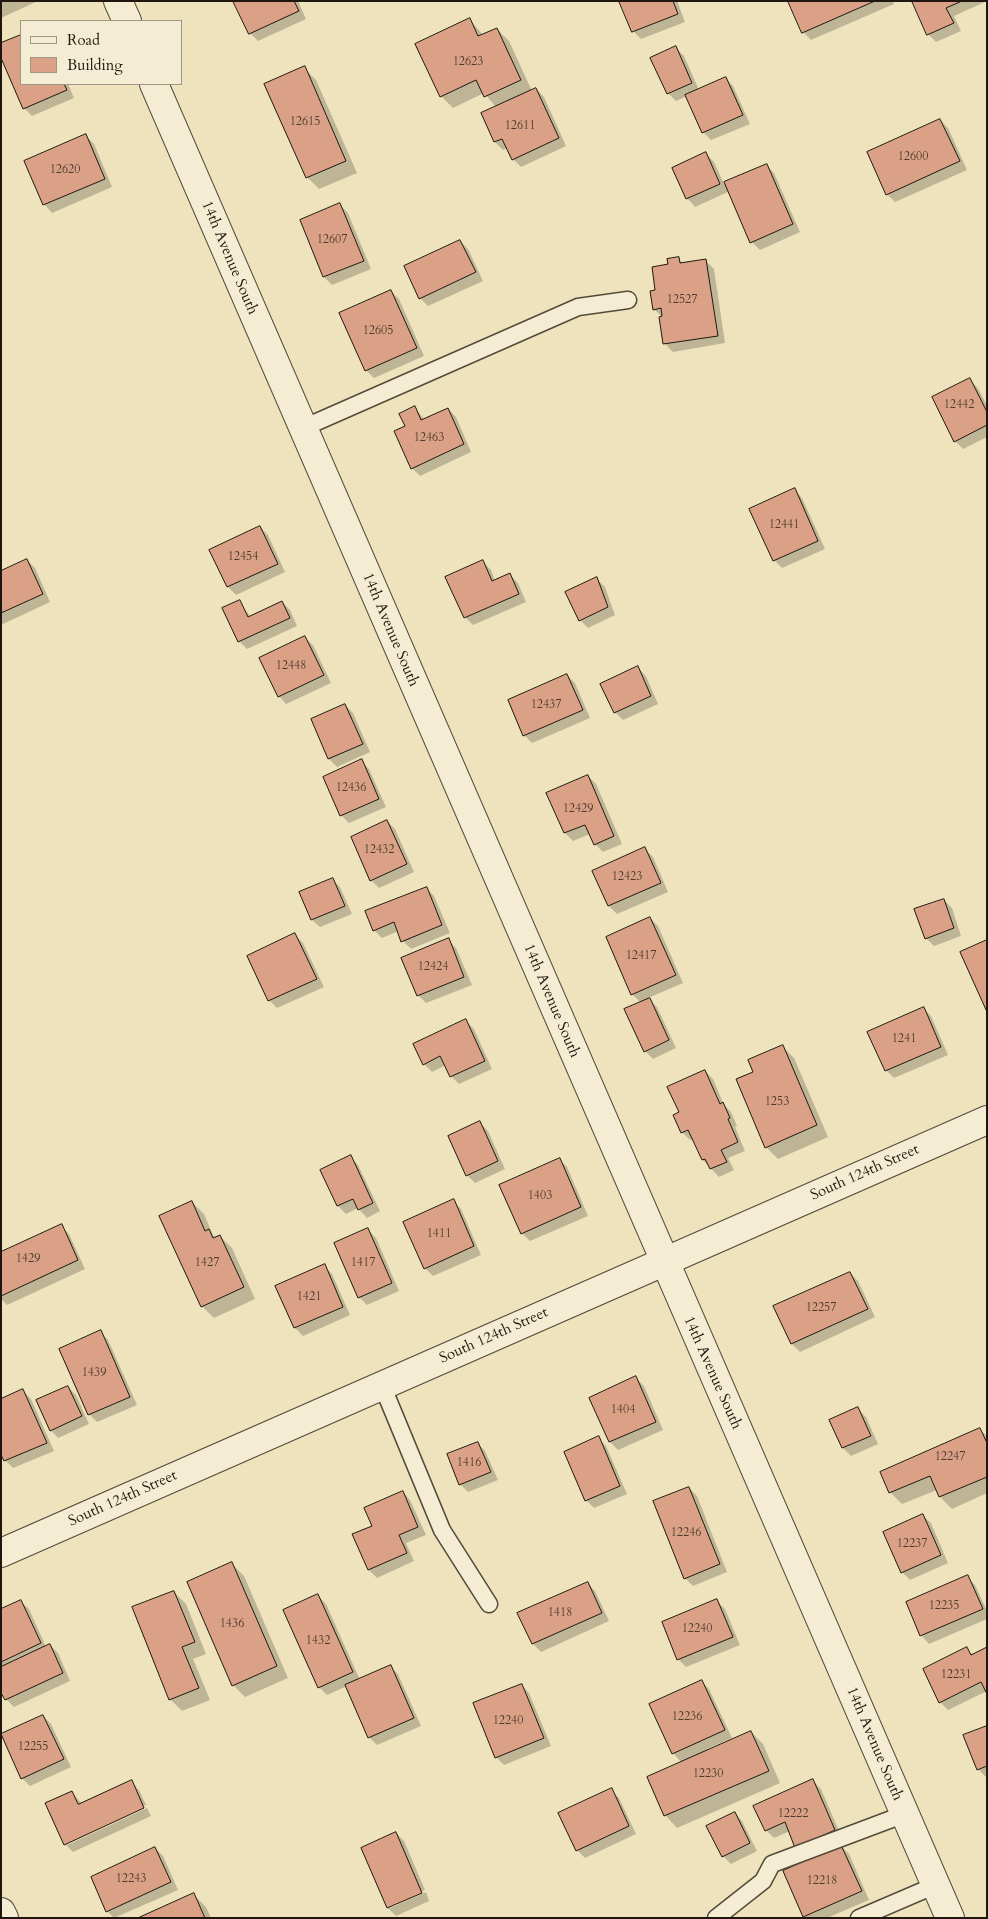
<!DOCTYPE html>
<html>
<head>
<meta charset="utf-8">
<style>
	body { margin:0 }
	#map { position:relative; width:988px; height:1919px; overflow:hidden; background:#eee3bc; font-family:Cardo,serif }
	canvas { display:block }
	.frame { position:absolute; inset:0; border:2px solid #1f170f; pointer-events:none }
	.legend { position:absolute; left:20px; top:20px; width:162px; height:65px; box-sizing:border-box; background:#f4edd3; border:1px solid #9f9785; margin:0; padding:6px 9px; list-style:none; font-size:15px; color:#1f170f }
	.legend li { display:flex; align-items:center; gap:10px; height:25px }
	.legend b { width:25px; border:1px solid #9f9785 }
</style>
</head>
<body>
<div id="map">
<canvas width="988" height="1919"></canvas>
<div class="frame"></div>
<ul class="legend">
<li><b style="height:6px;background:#f4edd3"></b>Road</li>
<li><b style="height:14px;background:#daa186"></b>Building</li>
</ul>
</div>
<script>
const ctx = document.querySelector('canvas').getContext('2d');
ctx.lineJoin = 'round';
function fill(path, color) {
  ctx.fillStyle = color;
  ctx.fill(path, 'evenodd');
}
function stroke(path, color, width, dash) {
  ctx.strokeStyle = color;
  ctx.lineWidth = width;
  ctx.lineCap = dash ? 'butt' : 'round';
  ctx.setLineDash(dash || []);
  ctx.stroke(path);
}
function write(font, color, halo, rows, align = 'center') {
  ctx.font = font + ' Cardo,serif';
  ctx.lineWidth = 4.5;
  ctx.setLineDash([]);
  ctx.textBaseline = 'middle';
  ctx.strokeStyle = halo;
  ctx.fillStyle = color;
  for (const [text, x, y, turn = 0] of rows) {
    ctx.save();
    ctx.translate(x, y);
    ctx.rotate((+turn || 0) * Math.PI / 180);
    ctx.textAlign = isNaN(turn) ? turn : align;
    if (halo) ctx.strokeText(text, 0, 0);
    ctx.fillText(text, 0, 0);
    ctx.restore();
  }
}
fill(new Path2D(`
	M1,1H38L1,18Z
	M235,1H298L306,19L258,41L250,33Z
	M621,1H677L685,22L641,39L633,31Z
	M789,1H893L894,4L811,40L803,32Z
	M913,1H987L954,16L961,31L936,42L928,34Z
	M470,20L483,35L497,29L509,41L532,91L536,89L544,97L566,146L521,167L513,159L507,148L503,150L495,142L483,114L496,107L484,93L453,108L441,96Z
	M21,36V84H68L74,98L32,116L24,108L1,45Z
	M676,48L684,56L699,90L725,78L733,86L750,124L711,140L703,132L687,96L676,101L668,93Z
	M304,68L316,80L357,173L319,189L308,178L266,85Z
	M940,120L948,128L967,170L895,202L887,194Z
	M86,136L94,144L112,187L52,213L45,205L26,162Z
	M706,154L714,162L724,184L766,165L774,173L800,232L760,250L752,242L730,191L695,207L688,199L674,168Z
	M340,205L348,213L371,269L332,285L324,277L302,220Z
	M460,241L468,249L483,281L428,306L420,298Z
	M678,259L684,264L706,261L714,269L725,343L673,352L665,344L662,317L654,309L656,291L669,266Z
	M391,291L399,299L424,356L374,378L366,370Z
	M970,380L978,388L987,406V437L963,449L955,441Z
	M415,408L425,420L448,409L456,417L471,452L420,476L412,468L407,427Z
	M795,490L802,498L825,549L782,568L774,560Z
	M260,527L268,535L285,572L236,595L228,587L211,550Z
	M27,560L35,568L50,602L1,625V572Z
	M483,562L491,570L495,581L510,575L518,583L526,602L473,625L465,617Z
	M597,579L605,587L615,615L588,628L580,620Z
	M239,602L251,617L282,602L290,610L297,626L247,649L239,641Z
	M305,638L313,645L331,683L286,704L279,696Z
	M638,668L646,676L658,704L623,720L615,712Z
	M567,675L575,683L590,718L532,743L524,735Z
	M345,705L353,713L370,752L337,767L329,759L312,720Z
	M361,761L369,769L386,807L349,823L341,815Z
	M588,776L596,784L622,844L603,852L595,844L590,834L573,841L565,833L548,794Z
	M387,821L395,829L414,872L379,888L371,880Z
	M645,849L653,857L668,892L617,914L609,906L594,871Z
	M332,879L340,887L352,914L320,927L312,920L301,893Z
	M426,888L434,896L450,933L411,949L403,941L399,931L382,938L374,930Z
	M944,900L952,908L961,936L934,946L926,938Z
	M650,918L658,926L683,983L648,998L657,1007L676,1048L653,1059L645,1051L641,1003L632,994Z
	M295,935L303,943L324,987L277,1008L269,1000Z
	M448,940L456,948L472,985L426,1003L418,995Z
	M923,1008L931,1016L948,1055L894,1078L886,1070Z
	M466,1021L474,1029L492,1069L459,1084L451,1076L446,1065L432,1072L424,1064Z
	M782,1046L794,1058L828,1137L778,1159L766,1147L755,1073Z
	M705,1071L713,1079L724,1105L731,1112L737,1126L735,1127L745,1151L728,1158L734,1170L719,1177L703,1160L693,1139L690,1140L682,1132L681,1113Z
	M480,1123L488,1131L505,1169L475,1183L467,1175Z
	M351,1157L358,1165L380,1211L367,1218L358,1208L346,1214L338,1206L322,1170Z
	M559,1159L567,1167L588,1216L530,1241L522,1233Z
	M453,1201L461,1209L481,1255L433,1276L425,1268Z
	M192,1202L204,1214L213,1235L216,1238L220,1236L232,1248L255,1299L214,1318L202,1306Z
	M61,1226L69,1234L85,1269L7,1305L1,1299V1254Z
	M368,1230L376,1238L399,1291L367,1305L359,1297Z
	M324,1266L332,1274L350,1315L303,1336L295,1328L277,1287Z
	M850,1273L858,1281L875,1317L800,1352L792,1344L775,1307Z
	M100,1332L108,1340L137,1405L97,1422L89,1414Z
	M636,1378L644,1386L663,1430L618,1450L610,1442Z
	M68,1387L76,1395L89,1424L58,1438L51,1430Z
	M23,1391L31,1399L54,1451L13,1468L5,1460Z
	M858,1409L866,1417L878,1444L851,1456L843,1448L831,1421Z
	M980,1430L987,1436V1493L952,1509L940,1497L937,1490L902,1504L890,1492L882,1472Z
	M598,1438L606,1446L627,1494L594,1508L586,1500Z
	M477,1443L485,1451L498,1480L468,1492L460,1484Z
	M689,1488L697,1496L727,1572L693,1586L685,1578Z
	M403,1492L410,1500L426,1535L406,1543L414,1561L377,1578L369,1570L354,1535L374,1526Z
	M923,1516L931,1523L948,1563L910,1580L902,1572Z
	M232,1564L244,1576L288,1678L245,1697L233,1685Z
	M967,1577L975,1585L987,1611V1619L929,1644L922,1636L907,1603Z
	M587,1583L595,1591L609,1621L541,1652L533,1644L519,1613Z
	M174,1592L186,1604L206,1654L193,1659L210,1700L182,1711L170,1699L133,1608Z
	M318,1596L326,1604L360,1680L390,1666L398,1674L421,1726L377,1745L369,1737L347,1686L327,1695L319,1687Z
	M717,1601L725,1609L740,1645L686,1667L678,1659Z
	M21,1602L29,1609L46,1647L50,1645L58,1653L70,1681L14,1707L6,1699L1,1690V1610Z
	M967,1649L973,1655L987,1691L948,1710L940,1702Z
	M701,1681L709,1689L732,1738L707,1749L708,1751L751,1732L763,1744L780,1783L677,1828L666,1816L648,1777L682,1763L673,1753Z
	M521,1685L529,1693L551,1746L504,1765L496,1757L475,1704Z
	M43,1716L51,1724L71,1767L30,1786L22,1778Z
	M987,1727V1777H986L978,1769Z
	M813,1781L821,1789L842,1838L804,1855L790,1831L774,1838L766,1830Z
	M131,1782L139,1790L146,1805L67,1842V1845L147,1808L151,1816L73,1852L65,1844L72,1792L82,1804Z
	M611,1790L619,1798L636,1834L585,1858L577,1850Z
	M735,1813L742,1821L757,1851L731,1864L723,1856Z
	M396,1833L404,1841L425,1890L390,1906V1908L426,1892L429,1901L396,1916L388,1908L362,1848Z
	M841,1846L849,1854L869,1900L827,1918H805Z
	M155,1848L163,1856L178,1890L114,1918L107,1911Z
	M194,1895L206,1907L211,1918H141Z`), '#0003');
const building = new Path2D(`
	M233,1H294L299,11L249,34Z
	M619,1H673L678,14L632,32Z
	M788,1H875L802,33Z
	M912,1H962L946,8L954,23L927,35Z
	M470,18L478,36L497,28L521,80L484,97L476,80L440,97L415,44Z
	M21,35V84H64L67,90L23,109L1,58V43Z
	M676,46L692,83L667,94L650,58Z
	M305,66L346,161L306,178L264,84Z
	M726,77L743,115L702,133L685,95Z
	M536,88L559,138L512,160L502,139L494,142L481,113Z
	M940,119L960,161L886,195L867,152Z
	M86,134L105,179L43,205L24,161Z
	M706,152L720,184L686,199L672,168Z
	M767,164L793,224L750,243L724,182Z
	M340,203L364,261L323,277L300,220Z
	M460,240L476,272L419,299L404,266Z
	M679,257L680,263L706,259L718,336L663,344L659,317L662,316L661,308L653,310L650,291L655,290L652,267L668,264L667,259Z
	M391,290L417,348L365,371L339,313Z
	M970,378L987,412V425L954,442L932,397Z
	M415,406L421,420L448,408L464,444L411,469L394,431L405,426L399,414Z
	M795,488L818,541L773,561L749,509Z
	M260,526L278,564L227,587L209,550Z
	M27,559L43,594L1,613V571Z
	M483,560L492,581L510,573L519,594L464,618L445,577Z
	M597,577L608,607L579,621L565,592Z
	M240,600L248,617L282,601L290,618L238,642L222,608Z
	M305,636L324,675L278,697L259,658Z
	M638,666L651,696L614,713L600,684Z
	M567,674L583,710L523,736L508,700Z
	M345,704L363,744L328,759L311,719Z
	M362,759L379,799L340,816L323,777Z
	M588,775L614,836L594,845L585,825L564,833L546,793Z
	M387,820L407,864L370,881L351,837Z
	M645,847L661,883L608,906L592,871Z
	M333,878L345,906L311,920L299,892Z
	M427,887L442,925L401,942L394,922L373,931L365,911Z
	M944,899L954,928L925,939L914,909Z
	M650,917L676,975L631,995L606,937Z
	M295,933L317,979L268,1001L247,956Z
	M449,938L464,977L417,996L401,958Z
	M987,940V1012L960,952Z
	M650,998L669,1040L644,1052L624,1009Z
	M924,1007L941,1047L885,1071L867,1032Z
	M466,1019L485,1061L450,1077L440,1056L423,1065L413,1044Z
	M783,1045L817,1125L765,1148L736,1079L753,1072L748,1060Z
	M705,1070L720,1104L723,1102L730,1118L728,1119L738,1142L721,1150L727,1162L710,1169L705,1159L702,1160L688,1130L681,1133L673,1115L679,1112L667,1087Z
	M480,1121L498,1161L466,1176L448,1136Z
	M351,1155L373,1203L358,1210L353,1199L337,1206L320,1170Z
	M560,1158L581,1207L521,1234L499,1185Z
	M454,1199L474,1246L424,1269L403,1222Z
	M192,1201L205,1231L209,1229L213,1238L220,1235L244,1287L201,1307L159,1216Z
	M62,1224L78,1260L1,1296V1252Z
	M368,1228L392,1283L358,1298L334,1243Z
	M325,1264L343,1307L294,1328L275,1286Z
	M850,1272L868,1309L791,1344L773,1306Z
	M101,1330L130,1397L88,1415L59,1349Z
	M636,1376L656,1422L609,1442L589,1398Z
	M68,1386L82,1416L50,1431L36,1400Z
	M23,1389L47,1443L4,1461L1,1455V1399Z
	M858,1407L871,1436L842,1448L829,1420Z
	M980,1428L987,1443V1477L939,1497L930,1476L889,1493L880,1472Z
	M599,1436L620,1486L585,1501L564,1452Z
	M478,1442L491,1472L459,1485L447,1454Z
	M689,1487L720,1564L684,1579L653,1501Z
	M403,1491L418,1527L399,1535L407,1553L368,1570L352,1534L372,1526L364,1508Z
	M923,1514L941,1555L901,1573L883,1532Z
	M232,1562L277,1666L232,1686L187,1582Z
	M968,1575L983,1609L920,1636L906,1602Z
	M588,1582L602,1613L532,1644L517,1613Z
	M174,1591L195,1642L182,1647L199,1688L169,1700L132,1607Z
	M318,1594L353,1672L318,1688L283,1610Z
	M717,1599L733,1637L677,1660L662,1622Z
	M21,1600L41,1643L1,1662V1609Z
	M50,1644L63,1673L5,1700L1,1693V1667Z
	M967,1647L971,1655L987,1647V1694L981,1682L939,1703L923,1669Z
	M391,1665L414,1718L368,1738L345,1685Z
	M702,1680L725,1730L672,1754L649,1704Z
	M522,1684L544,1738L495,1758L473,1703Z
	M43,1715L64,1759L21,1779L1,1734Z
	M987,1726V1766L977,1770L963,1735Z
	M751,1731L769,1771L664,1816L647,1777Z
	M813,1779L835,1830L795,1848L785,1822L765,1831L753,1806Z
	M132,1780L144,1808L64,1845L45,1803L72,1791L78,1804Z
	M612,1788L629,1826L576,1851L558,1813Z
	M735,1812L750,1843L722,1857L706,1826Z
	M396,1832L422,1893L387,1908L361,1848Z
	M841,1845L862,1891L803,1917L783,1871Z
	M155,1847L171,1882L106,1912L91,1877Z
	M194,1893L205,1918H138Z`);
fill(building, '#daa186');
stroke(building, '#1f170f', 1);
const service = new Path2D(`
	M303,428L578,307L628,300
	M382,1385L442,1530L489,1604
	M716,1918L763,1881L772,1864L905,1814
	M859,1918L936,1885`);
const minor = new Path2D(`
	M118,1L127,21
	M154,84L950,1918
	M1,1553L987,1120
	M1,1912L4,1918`);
stroke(service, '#534a3a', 19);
stroke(minor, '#534a3a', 30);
stroke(service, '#f4edd3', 16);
stroke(minor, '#f4edd3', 28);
write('12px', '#4e3a2d', null, [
	["12623",468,62],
	["12615",305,122],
	["12611",520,126],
	["12600",913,157],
	["12620",65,170],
	["12607",332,240],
	["12527",682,300],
	["12605",378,331],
	["12442",959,405],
	["12463",429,438],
	["12441",784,525],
	["12454",243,557],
	["12448",291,666],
	["12437",546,705],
	["12436",351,788],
	["12429",578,809],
	["12432",379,850],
	["12423",627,877],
	["12417",641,956],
	["12424",433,967],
	["1241",904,1039],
	["1253",777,1102],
	["1403",540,1196],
	["1411",439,1234],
	["1429",28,1259],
	["1427",207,1263],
	["1417",363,1263],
	["1421",309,1297],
	["12257",821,1308],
	["1439",94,1373],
	["1404",623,1410],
	["12247",950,1457],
	["1416",469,1463],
	["12246",686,1533],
	["12237",912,1544],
	["12235",944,1606],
	["1418",560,1613],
	["1436",232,1624],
	["12240",697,1629],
	["1432",318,1641],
	["12231",956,1675],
	["12236",687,1717],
	["12240",508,1721],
	["12255",33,1747],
	["12230",708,1774],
	["12222",793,1814],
	["12243",131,1879],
	["12218",822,1881]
]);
write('15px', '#1f170f', '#f4edd3', [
	["14th Avenue South",229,258,67],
	["14th Avenue South",390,630,67],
	["14th Avenue South",551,1001,67],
	["South 124th Street",865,1173,-24],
	["South 124th Street",494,1336,-24],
	["14th Avenue South",712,1373,66],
	["South 124th Street",123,1499,-24],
	["14th Avenue South",874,1744,67]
]);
</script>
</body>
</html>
